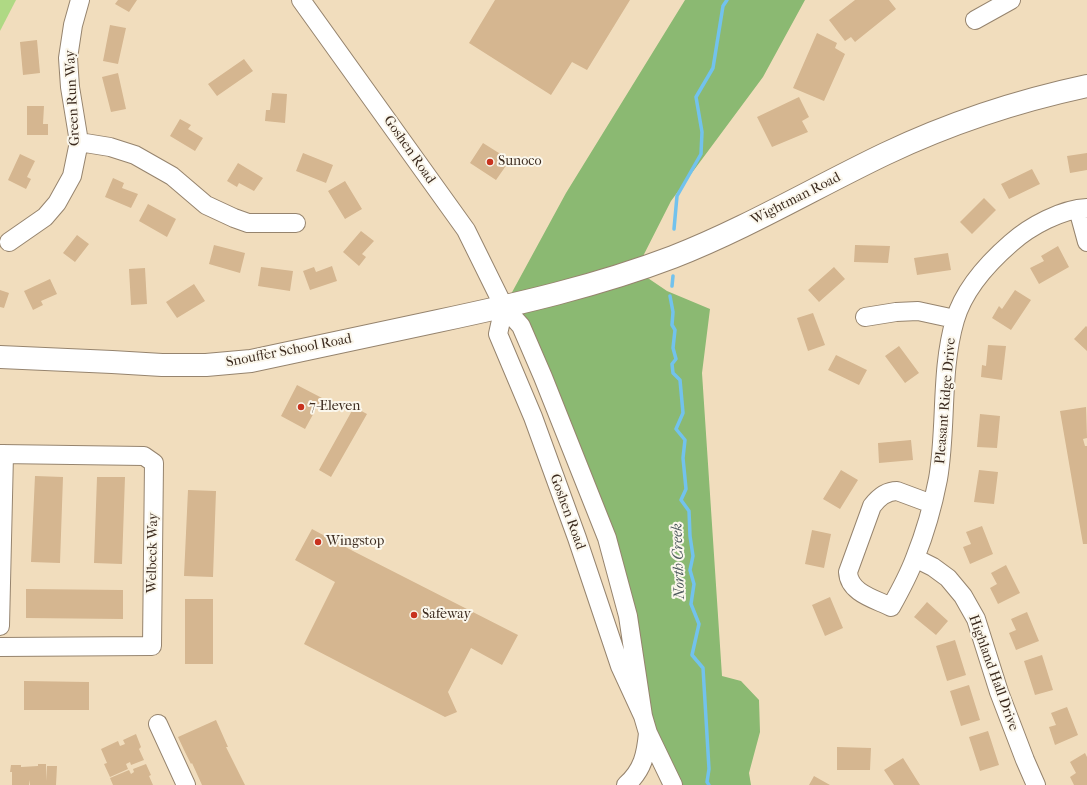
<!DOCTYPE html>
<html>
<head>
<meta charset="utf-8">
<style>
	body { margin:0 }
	canvas { display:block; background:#f1ddbd }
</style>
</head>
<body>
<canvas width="1087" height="785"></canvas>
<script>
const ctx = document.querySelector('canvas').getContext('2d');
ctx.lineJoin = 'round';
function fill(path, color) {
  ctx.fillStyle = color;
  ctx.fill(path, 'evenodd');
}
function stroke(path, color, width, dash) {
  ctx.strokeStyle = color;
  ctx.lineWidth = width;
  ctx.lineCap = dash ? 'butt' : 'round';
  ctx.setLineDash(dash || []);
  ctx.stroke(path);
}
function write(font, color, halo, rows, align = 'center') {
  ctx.font = font + ' "IM FELL French Canon",serif';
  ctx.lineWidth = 4;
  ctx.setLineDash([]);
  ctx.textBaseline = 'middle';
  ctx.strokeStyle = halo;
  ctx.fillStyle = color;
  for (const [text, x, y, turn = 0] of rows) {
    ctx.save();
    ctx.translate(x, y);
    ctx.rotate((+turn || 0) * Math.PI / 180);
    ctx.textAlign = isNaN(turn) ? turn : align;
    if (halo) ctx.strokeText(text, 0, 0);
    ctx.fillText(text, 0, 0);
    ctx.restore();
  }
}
fill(new Path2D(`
	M0,0H16L0,31Z`), '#afd984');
fill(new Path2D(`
	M685,0H805L763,77L671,201L636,270L667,291L710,309L702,373L722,676L741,681L759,700L760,732L749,773L751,785H673L648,733L607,537L504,307L566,193Z`), '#8bb972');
stroke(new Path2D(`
	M674,229L677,196L701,154L702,132L696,97L713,68L723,6L727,0
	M672,286L673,276
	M670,296L673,312L672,325L675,330L673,348L676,359L672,364L673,373L680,380L683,413L676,429L685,440L683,458L686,489L681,500L689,511L690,536L693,556L690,570L694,584L691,604L699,624L692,655L703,668L709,769L707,782L709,785`), '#72c2ed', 3.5);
fill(new Path2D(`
	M118,0H137L129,12L115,4Z
	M495,0H630L587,70L572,62L551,95L469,43Z
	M855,0H889L896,9L855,42L851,37L845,41L829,20Z
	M110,25L126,28L118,64L103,61Z
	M817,33L837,43L835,48L845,54L824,101L793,88Z
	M37,40L40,73L23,75L20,42Z
	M244,59L253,71L217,96L208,84Z
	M118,73L126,109L111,112L102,77Z
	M272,93L287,94L285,123L265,121L266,110H270Z
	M799,97L809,117L802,121L808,132L772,147L757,117Z
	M27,106H44L43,124H48V135H27Z
	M180,119L191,125L188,129L203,138L195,151L170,136Z
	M483,143L510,160L496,180L470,163Z
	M303,153L333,165L326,183L296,171Z
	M1087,153V170L1070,173L1067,156Z
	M20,154L35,161L27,177L31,179L26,189L8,180Z
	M238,163L263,178L254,191L239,183L237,187L227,181Z
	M1032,169L1040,184L1009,199L1001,184Z
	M113,178L124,183L122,188L138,194L131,208L105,197Z
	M345,181L362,209L345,219L328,191Z
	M984,198L996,210L972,234L960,222Z
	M148,204L176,219L167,237L139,221Z
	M361,231L374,241L362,254L366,257L359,266L343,252Z
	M77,235L89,244L75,262L63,253Z
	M214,245L245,253L240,273L209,264Z
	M855,245L890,246L888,263L854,262Z
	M1058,246L1069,267L1039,284L1030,268L1044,261L1041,256Z
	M948,253L951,270L917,275L914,258Z
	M332,266L337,281L310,290L303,271L314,267L316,272Z
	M261,267L293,271L290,291L258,286Z
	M834,267L845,279L819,302L808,290Z
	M145,268L147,304L131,305L129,269Z
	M50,279L57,294L41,301L43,305L33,310L24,291Z
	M194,284L205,301L177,318L166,302Z
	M0,290L9,293L4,308L0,307Z
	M1015,290L1031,300L1011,330L992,318L999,306L1002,309Z
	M813,313L825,345L808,351L797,318Z
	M1086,326L1087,327V351L1074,339Z
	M988,345L1006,346L1002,380L981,377L982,365L986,366Z
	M899,346L919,373L905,383L885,356Z
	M836,355L867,370L859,385L828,370Z
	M297,385L322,398L305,429L281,416Z
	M354,407L367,414L331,477L319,470Z
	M1086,407L1087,438L1083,439L1085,446H1087V544H1083L1060,411Z
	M980,414L1000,416L997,448L977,447Z
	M911,440L913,460L879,463L878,443Z
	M841,470L858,480L840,509L823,499Z
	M979,470L998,472L994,504L974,502Z
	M35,476L63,477L60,563L31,562Z
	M97,477H125L122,564L94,563Z
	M188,490L216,491L213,577L184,576Z
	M982,526L993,554L970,564L963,547L971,544L966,532Z
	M312,529L353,551L518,635L502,665L471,648L448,692L457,712L445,717L304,644L335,582L295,560Z
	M812,530L831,534L824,568L805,564Z
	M1006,565L1020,593L998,604L990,588L997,584L991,573Z
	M26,589L123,590V619L26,618Z
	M830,597L843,628L825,636L812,605Z
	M185,599H213V664H185Z
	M927,602L948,621L936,635L914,617Z
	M1027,612L1039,641L1016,650L1009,633L1016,630L1011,619Z
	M955,640L966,675L947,681L936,646Z
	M1042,655L1053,690L1035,695L1024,661Z
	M24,681L89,682V710H24Z
	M969,685L980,720L961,726L950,691Z
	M1067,707L1078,735L1055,745L1049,727L1056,725L1051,713Z
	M216,720L228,747H226L245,785H202L192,763L191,764L184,750L178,737Z
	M988,731L999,765L980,771L969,737Z
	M136,734L141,747L139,749L144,760L131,765L130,762L126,764L128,769L110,777L104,764L107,763L101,749L118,741L120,746L125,744L123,740Z
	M837,747L871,748L870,770H837Z
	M1085,753L1087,757V785H1074L1070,777L1076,773L1070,762Z
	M903,758L920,785H894L884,770Z
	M38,764H46V781L47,766H57L56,785H30L29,780V785H12V772H10L11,765H21V767L38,766V771Z
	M146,764L151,775L149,776L153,785H113L110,778L129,770L131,774L134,772L133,769Z
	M814,776L830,785H809Z`), '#d5b690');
const minor = new Path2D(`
	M301,0L466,230L504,307L521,326L543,377L607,538L628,616L643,716
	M975,20L1011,0
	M79,142L110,147L135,155L172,176L206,205L234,218L248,223H296
	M1078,209L1087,242
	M9,242L45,217L57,203L72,176L79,142L70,87L68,58L73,25L80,0
	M504,307L498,334L533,417L577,538L620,666L643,716L648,733L673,785
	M865,317L896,312L918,311L955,319
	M0,454L144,456L154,463L152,646L0,647
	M932,504L897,491C886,491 878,498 872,506L848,572C849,593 875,599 891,607C900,591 909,574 915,558C925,533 933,505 938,479C947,427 940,371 955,320C964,289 988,263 1011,243C1030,226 1062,209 1087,208
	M915,558L933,567L948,578L963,596L976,619L999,692L1025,760L1036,785
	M0,626L4,454
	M158,724L186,785
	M626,785C643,770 646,754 648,733`);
const major = new Path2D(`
	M0,357L112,362L162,365H206L251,361C313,348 376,334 438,321C518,304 597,286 673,257C747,228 814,188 885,154C950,123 1017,101 1087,86`);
stroke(minor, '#96846e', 20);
stroke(major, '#96846e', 24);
stroke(minor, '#fff', 18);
stroke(major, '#fff', 22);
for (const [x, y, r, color] of [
	[490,162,4,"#c8321e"],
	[301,407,4,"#c8321e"],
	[318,542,4,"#c8321e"],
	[414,615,4,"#c8321e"]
]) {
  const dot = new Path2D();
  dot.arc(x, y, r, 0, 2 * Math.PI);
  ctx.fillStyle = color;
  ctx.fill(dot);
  stroke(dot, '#fbf7ec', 1.5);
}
write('14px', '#3b2a1e', '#fbf7ec', [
	["Green Run Way",73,98,-93],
	["Goshen Road",409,150,55],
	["Wightman Road",796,199,-27],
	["Snouffer School Road",289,351,-11],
	["Pleasant Ridge Drive",946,401,-85],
	["Goshen Road",567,512,70],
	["Welbeck Way",153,553,-89],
	["Highland Hall Drive",993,673,70]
]);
write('14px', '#3b2a1e', '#fbf7ec', [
	["Sunoco",498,162],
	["7-Eleven",309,407],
	["Wingstop",326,542],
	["Safeway",422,615]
], 'left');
write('italic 15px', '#4c585c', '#fbf7ec', [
	["North Creek",679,561,-92]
]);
</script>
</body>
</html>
